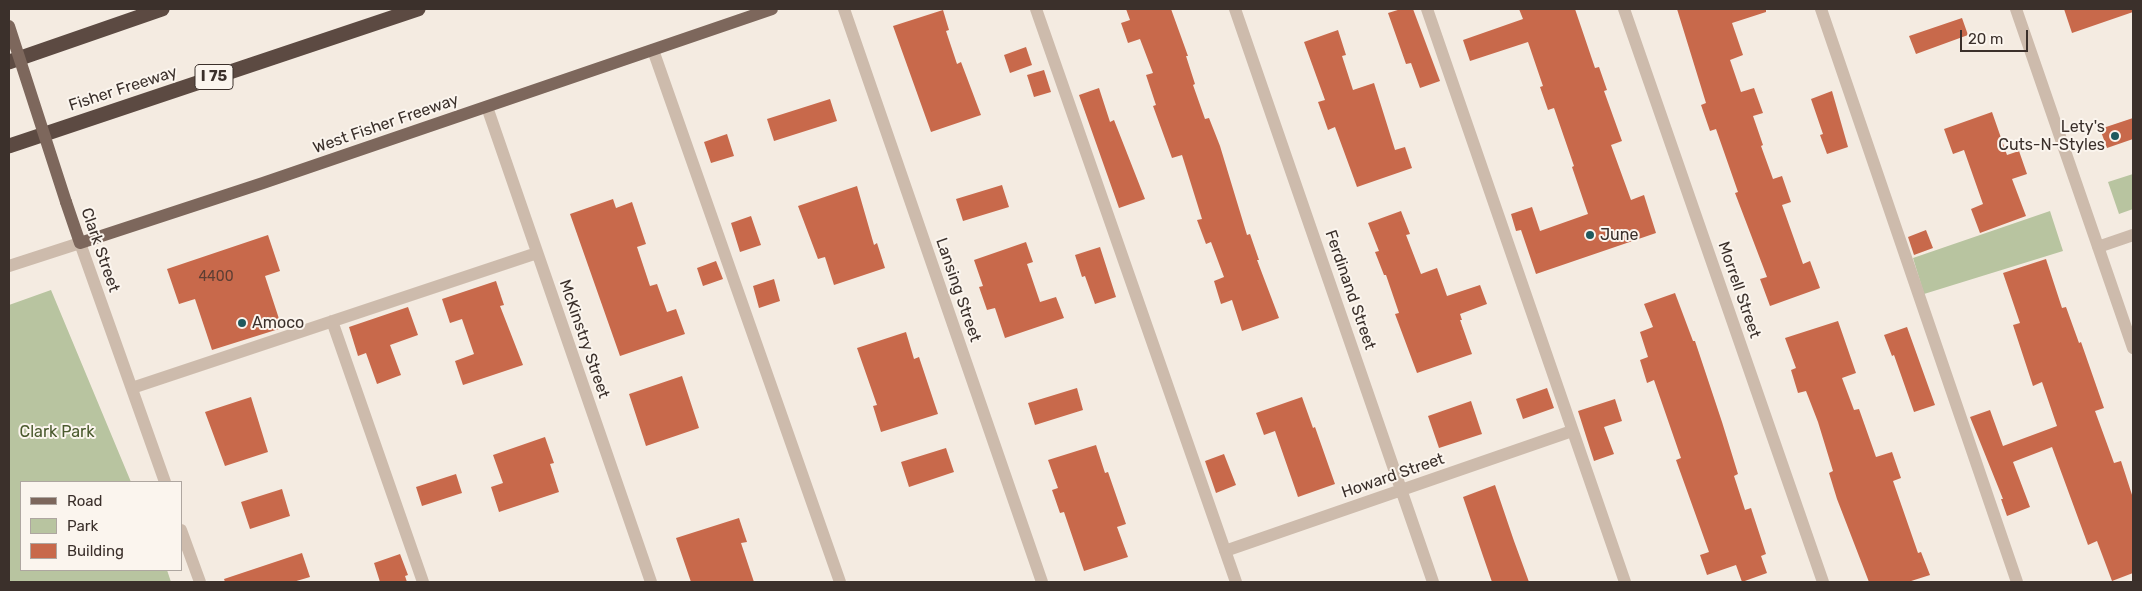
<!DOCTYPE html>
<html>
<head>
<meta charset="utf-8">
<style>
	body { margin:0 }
	#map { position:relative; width:2142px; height:591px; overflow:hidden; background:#f4ebe1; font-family:Rubik,sans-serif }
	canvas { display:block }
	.frame { position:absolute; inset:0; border:10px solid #3b302b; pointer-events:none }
	.legend { position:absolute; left:20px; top:481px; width:162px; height:90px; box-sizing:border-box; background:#fbf5ee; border:1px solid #aea6a0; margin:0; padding:6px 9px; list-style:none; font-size:15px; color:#3b302b }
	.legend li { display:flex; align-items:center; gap:10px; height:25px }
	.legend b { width:25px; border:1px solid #aea6a0 }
	.scale { position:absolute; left:1960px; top:30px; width:68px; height:22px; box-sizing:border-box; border:2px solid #3b302b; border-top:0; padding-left:6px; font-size:15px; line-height:18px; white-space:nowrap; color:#3b302b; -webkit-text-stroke:4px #fbf5ee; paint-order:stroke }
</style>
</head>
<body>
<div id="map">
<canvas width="2142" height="591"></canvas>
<div class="frame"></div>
<ul class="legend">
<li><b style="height:6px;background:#7d675c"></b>Road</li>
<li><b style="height:14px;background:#b8c4a0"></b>Park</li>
<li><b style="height:14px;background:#c8694b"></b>Building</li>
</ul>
<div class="scale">20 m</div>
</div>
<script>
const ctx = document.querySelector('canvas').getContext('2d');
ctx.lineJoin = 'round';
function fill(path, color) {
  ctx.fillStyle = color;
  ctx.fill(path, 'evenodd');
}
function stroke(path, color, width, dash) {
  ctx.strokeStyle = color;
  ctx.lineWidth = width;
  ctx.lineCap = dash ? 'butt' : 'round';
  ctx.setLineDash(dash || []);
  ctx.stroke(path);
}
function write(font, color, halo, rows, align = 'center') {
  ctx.font = font + ' Rubik,sans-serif';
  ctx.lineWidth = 4;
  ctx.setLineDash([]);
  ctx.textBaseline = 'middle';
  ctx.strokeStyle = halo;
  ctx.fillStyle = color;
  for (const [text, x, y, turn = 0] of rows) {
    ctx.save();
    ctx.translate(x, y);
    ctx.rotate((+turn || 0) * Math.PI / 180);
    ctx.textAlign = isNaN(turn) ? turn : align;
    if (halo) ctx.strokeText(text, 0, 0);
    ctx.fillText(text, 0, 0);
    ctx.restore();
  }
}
fill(new Path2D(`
	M2133,174V209L2119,214L2108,182Z
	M2050,211L2063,251L1924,294L1913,258Z
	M51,290L131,482H21V570H167L171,582H9V305Z`), '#b8c4a0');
fill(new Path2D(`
	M1126,9H1171L1188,56H1186L1195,84L1193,85L1205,119L1209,118L1220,146L1247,235L1250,234L1259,260H1257L1279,318L1242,331L1232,300L1221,304L1214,281L1224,277L1211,242L1206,244L1197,220L1202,219L1182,155L1172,158L1153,106L1156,105L1146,75L1153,73L1140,39L1128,43L1121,23L1130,20Z
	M1401,9H1413L1440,81L1420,88L1411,63L1406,64L1388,13Z
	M1519,9H1575L1595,68L1599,67L1607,90L1604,91L1622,141L1611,145L1631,200L1644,195L1656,233L1536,274L1521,230L1516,231L1511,214L1532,207L1540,231L1588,214L1572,167L1574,166L1554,108L1548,110L1540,87L1543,86L1528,42L1470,61L1463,40L1523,19Z
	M1677,9H1766V12L1732,23L1743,55L1730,60L1741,92L1754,88L1763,113L1753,116L1763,145L1761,146L1773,179L1782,176L1791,202L1782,205L1803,264L1810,261L1820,288L1770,306L1760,279L1767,277L1735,193L1738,192L1716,129L1710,131L1701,105L1706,103Z
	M2064,9H2133V12L2072,33Z
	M943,10L949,30L946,31L957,64L961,62L981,115L931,132L893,26Z
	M1962,18L1968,35L1916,54L1909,36Z
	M1338,30L1346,55L1342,56L1353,90L1374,83L1395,150L1405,147L1412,168L1357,187L1335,127L1328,130L1318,102L1325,100L1304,42Z
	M1026,47L1032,65L1010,73L1004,55Z
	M1044,70L1051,92L1034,97L1027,75Z
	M1099,88L1110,122L1114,120L1145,199L1119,208L1079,95Z
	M1832,91L1848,147L1827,154L1820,135L1823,134L1811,99Z
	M830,99L837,121L774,141L767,119Z
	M1992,112L2007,155L2019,151L2027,174L2012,179L2026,216L1980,233L1971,209L1983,204L1964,150L1953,154L1944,129Z
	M2133,118V139L2107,148L2100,129Z
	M727,134L734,156L711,163L704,142Z
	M1002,185L1009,207L963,221L956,199Z
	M857,186L874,245L877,243L885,268L834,285L825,257L818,259L798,206Z
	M613,199L616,208L632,202L646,244L637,247L650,286L657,284L667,312L676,309L685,334L620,356L570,214Z
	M1401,211L1410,234L1406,235L1421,274L1437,268L1447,296L1480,285L1487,304L1460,314L1462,320H1460L1472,354L1417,373L1395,314L1399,313L1386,275H1384L1375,252L1379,251L1368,223Z
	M751,216L761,245L740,252L731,223Z
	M1926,230L1933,248L1914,255L1908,237Z
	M268,235L280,271L265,276L282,328L212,350L195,299L179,304L167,269Z
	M1026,242L1033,262L1027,264L1040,302L1056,297L1064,318L1005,338L995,308L987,310L979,287L983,286L974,260Z
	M1100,247L1116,297L1095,304L1085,276L1082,277L1075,255Z
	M2046,259L2062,308L2066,307L2079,343L2081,342L2104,408L2095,411L2114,463L2121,461L2133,498V573L2112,581L2097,541L2088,545L2052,447L2013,462L2030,507L2007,516L2001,499H2003L1970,417L1990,410L2003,446L2057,426L2042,382L2033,386L2013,325L2020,323L2003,273Z
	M716,261L723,279L703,286L697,268Z
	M774,279L780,301L759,308L753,286Z
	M496,281L504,305L500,306L523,365L463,385L455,361L474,354L462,319L450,323L442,299Z
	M1675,293L1693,341H1695L1722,422L1738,474L1734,476L1745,510L1751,508L1766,554L1761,556L1767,573L1742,582L1736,565L1707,575L1700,555L1709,552L1676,460L1681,458L1654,380L1647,383L1640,360L1648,357L1640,332L1653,327L1644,304Z
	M408,307L418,335L390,345L401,375L377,384L366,353L358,356L349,327Z
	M1838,321L1856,373L1842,378L1854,410L1859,409L1876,457L1892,452L1901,478L1893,481L1918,553L1921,552L1930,575L1908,582H1869L1837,499L1829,473L1833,471L1818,422L1806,391L1798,393L1791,370L1796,368L1785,338Z
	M1907,327L1935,405L1914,412L1894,355L1892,356L1884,335Z
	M906,332L914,359L919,357L938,414L881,432L873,406L877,405L857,348Z
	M682,376L699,428L646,446L629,394Z
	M1077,388L1083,410L1035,425L1028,403Z
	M1547,388L1554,408L1523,419L1516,399Z
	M251,397L268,452L225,466L205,412Z
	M1302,397L1313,428L1315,427L1335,484L1298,497L1275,431L1264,435L1256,413Z
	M1615,399L1622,421L1604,427L1614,454L1594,461L1578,411Z
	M1471,401L1482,434L1439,448L1428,416Z
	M545,437L554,463L550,464L559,492L499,512L491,487L503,483L493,455Z
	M1096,445L1105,473L1108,472L1126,524L1117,527L1128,557L1084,571L1064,512L1060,513L1052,490L1058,488L1048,460Z
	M946,448L954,472L909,487L901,462Z
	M1224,454L1236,485L1216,493L1205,461Z
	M456,474L462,493L422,506L416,487Z
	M1495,485L1514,541L1529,582H1492L1483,556L1463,497Z
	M282,489L290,516L250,529L241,502Z
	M739,518L747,542L741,543L754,582H691L676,538Z
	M302,553L310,577L293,582H225L224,579Z
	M400,554L408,575L405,576L407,582H380L374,563Z`), '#c8694b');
stroke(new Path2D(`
	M844,9L1042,582
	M1036,9L1236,582
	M1235,9L1433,582
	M1427,9L1625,582
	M1624,9L1823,582
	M1821,9L2017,582
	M2016,9L2133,348
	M653,50L840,582
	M487,107L651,582
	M2098,247L2133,235
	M9,266L80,243L165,482
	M332,321L423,582
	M132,388L537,253
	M181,530L200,582
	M1225,551L1572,431`), '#cdbbac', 12);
stroke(new Path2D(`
	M66,202L80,243L263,183L772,9`), '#7d675c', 12);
stroke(new Path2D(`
	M9,62L162,9
	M9,146L418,9`), '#5c4a42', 15);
stroke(new Path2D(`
	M9,26L66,202`), '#7d675c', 12);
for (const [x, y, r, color] of [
	[2115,136,5,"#1f5a5e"],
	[1590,235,5,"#1f5a5e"],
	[242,323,5,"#1f5a5e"]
]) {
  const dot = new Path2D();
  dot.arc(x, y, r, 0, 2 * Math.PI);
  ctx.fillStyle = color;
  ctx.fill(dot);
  stroke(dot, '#fbf5ee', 2);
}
write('14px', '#5e3e33', null, [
	["4400",216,277]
]);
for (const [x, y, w] of [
	[214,77,38]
]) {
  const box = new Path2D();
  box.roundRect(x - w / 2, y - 12.5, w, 25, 4);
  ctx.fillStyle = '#fbf5ee';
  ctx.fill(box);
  stroke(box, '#3b302b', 1);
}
write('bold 15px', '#3b302b', null, [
	["I 75",214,77]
]);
write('16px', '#3b302b', '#fbf5ee', [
	["Fisher Freeway",123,89,-18],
	["West Fisher Freeway",386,124,-19],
	["Clark Street",100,250,71],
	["Lansing Street",958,290,71],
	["Ferdinand Street",1350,290,71],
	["Morrell Street",1739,290,71],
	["McKinstry Street",584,339,71],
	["Howard Street",1393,476,-19]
]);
write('16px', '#3b302b', '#fbf5ee', [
	["Lety's",2105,127,"right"],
	["Cuts-N-Styles",2105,145,"right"],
	["June",1600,235],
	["Amoco",252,323]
], 'left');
write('16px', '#4a5a2e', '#fbf5ee', [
	["Clark Park",57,432]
]);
</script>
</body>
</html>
